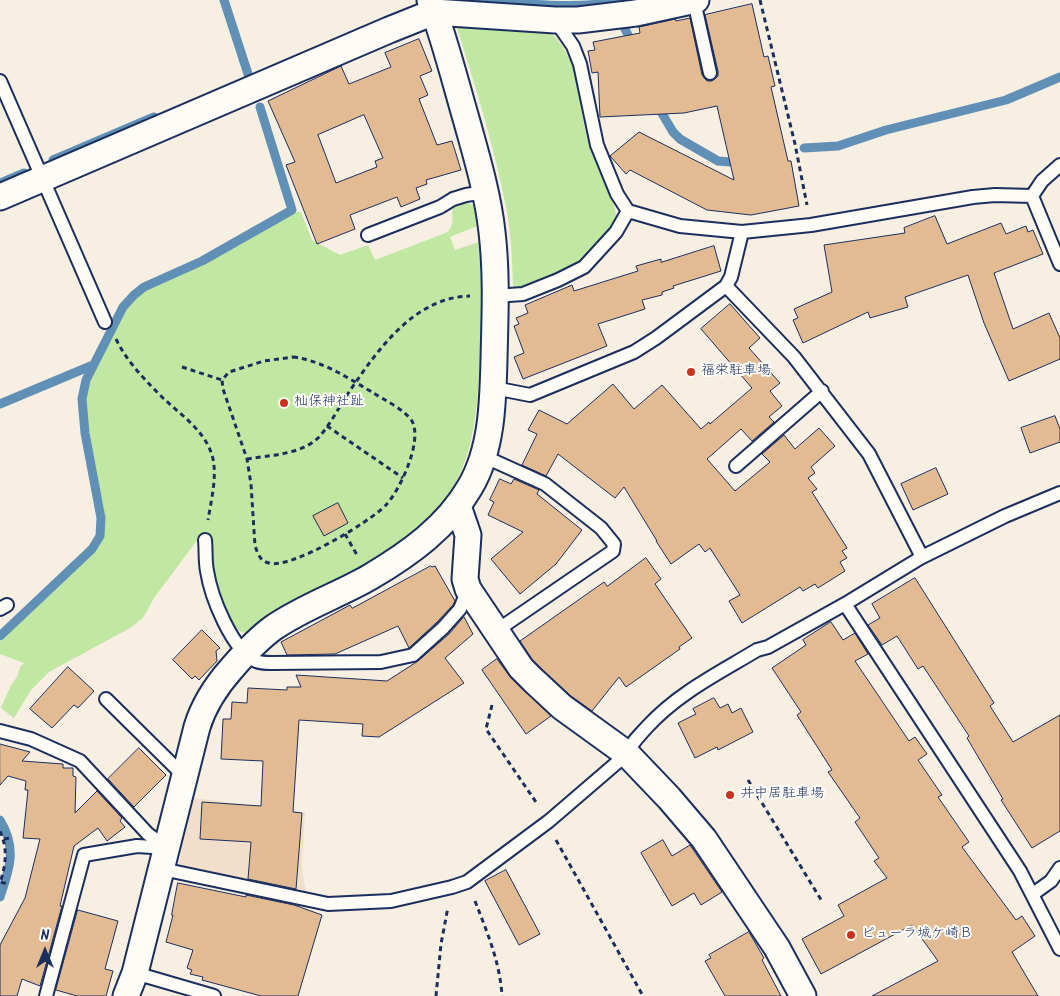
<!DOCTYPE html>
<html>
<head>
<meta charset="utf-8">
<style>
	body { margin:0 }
	#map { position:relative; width:1060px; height:996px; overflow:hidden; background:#f8efe3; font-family:Kalam,sans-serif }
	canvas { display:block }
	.north { position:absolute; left:20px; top:926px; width:50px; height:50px; -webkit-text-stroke:4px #fdfcf7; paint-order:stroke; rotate:0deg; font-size:14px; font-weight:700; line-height:20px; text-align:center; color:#1b2f5e }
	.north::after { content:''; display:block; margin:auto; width:18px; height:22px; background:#1b2f5e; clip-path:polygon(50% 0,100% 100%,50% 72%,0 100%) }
</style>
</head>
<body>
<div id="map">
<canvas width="1060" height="996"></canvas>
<div class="north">N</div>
</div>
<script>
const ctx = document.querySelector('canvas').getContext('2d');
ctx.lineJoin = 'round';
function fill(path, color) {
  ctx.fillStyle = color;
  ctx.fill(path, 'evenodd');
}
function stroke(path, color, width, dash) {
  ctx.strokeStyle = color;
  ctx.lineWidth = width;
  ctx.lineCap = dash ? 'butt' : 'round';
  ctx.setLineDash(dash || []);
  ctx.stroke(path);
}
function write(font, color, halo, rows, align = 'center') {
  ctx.font = font + ' Kalam,"Klee One",sans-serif';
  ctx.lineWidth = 4;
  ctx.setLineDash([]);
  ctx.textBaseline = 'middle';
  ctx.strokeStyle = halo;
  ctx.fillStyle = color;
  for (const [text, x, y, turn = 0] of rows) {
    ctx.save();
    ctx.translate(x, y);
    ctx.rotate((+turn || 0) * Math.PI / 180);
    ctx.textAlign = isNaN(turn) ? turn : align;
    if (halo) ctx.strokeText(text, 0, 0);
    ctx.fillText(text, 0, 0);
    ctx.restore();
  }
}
fill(new Path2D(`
	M194,798L305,812L302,868L306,894L178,866Z`), '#f2dfcb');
fill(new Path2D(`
	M461,24L540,30C543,31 548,32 551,34C560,39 566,53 571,62C575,70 576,81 578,91C582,112 585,134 592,154C597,168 616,203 616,214C616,218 614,222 613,225C597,260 554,276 521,289H516L513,285C512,257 511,229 505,202C493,143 475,85 457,28Z
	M467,203L474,205L477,226L450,237L455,250L479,242C482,279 482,315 480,352C477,430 472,491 404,541C355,577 294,595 247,633C234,632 232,623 227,613C215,588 213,568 212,541L198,539L154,598L143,618L130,628L49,672L31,690L14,718L1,708L11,685L17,677L20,667L24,663L0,654V642L93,551L104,535L105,524L104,509L89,432L86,397L92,375L126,309L135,298L147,290L161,281L203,263L296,212H301L312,240L340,255L368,245L375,260L448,232C448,232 452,225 452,224C454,211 447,205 467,203Z`), '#c0e8a3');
stroke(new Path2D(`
	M224,0L249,77
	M475,0C527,4 579,10 630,0
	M624,27L633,45
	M657,105L673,132L680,139L718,161L742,163
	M804,148L838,146L886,130L1006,100L1060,77
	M53,160L154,117
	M0,183L24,173
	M0,404L93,365
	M0,636L92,549L100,536L101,518L85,433L82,399L86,380L123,307L134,295L144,287L202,261L292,210L260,107
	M0,820C17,848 10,868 0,897`), '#6190b6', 9);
const building = new Path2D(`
	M752,4L764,57L768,56L775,86L771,87L788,161H791L799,206L751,215L707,210L630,170L626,174L610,156L639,132L734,180L717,106L684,113L600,117L598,72L592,73L588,51L595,50L593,42L640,33L639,27L675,19L676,21L690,18L702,75L707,81H712L718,76V71L705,15Z
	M419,39L432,71L420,76L428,95L419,99L437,145L452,141L461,170L426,180L427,184L416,188L420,199L401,207L397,197L350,215L355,229L317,244L286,165L295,162L268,101L341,66L349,84L391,67L385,53ZM364,115L383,158L375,161L377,167L336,183L318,135Z
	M935,216L947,244L1001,223L1006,234L1026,226L1028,232L1033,230L1043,254L994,273L1013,329L1049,313L1060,338V359L1009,381L984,323L968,275L905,297L908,307L870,318L868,312L803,343L793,320L798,318L794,309L832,292L824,245L905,233L904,228Z
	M714,246L721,271L673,286L674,288L662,292V295L642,300L645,309L598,324L607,346L523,379L514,357L524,353L514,326L519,324L516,318L528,313L525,305L572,285L574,291L638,271L636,266L661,259V262Z
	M730,304L760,338L749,348L780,383L770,391L782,406L769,417L774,422L752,441L741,429L707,459L735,491L770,462L762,454L784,435L795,449L819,428L835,446L811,467L815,473L808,478L817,489L812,492L847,548L842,551L847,558L840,562L845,571L818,588L815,584L803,591L800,587L742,623L729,601L740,595L710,548L705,552L699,544L671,564L656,541H657L624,487L615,498L558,454L546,476L522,465L537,434L528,430L539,410L567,424L613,384L634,409L662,385L701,429L709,422L710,424L752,388L701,329Z
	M1055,416L1060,429V442L1030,453L1021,428Z
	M936,468L948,494L913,510L901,484Z
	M500,479L511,484L514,479L539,490L537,494L582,530L556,564L520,594L491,559L523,532L488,515L494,502L490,500Z
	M338,503L348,523L324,536L313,516Z
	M646,558L661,579L655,584L692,638L679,647L680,649L626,687L619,677L592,711L571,696L543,670L532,659L520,641L604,582L607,586Z
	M431,566L432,567L435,566L455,601L453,605L437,622L409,648L398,626L335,654L287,655L281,642L350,605L352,608Z
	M915,578L994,703L990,706L1013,742L1060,715V831L1032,848L1001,800L1003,799L967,738L969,736L923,666L918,669L897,636L882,645L868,625L880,618L872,604Z
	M464,617L473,634L445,658L464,683L431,704L379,737L362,736L363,724L299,720L293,812L302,813L296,889L248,879L251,842L200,839L202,802L261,806L263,761L221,759L223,719H231L232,702L247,703L248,688L287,690V687H301L296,675L387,681L418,661L449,634Z
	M831,622L843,640L855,633L868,654L855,661L909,741L915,737L927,754L918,760L942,795L938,797L969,842L962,847L1016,920L1022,916L1035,936L1012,952L1038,996H872L938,961L912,925L821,974L802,939L844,916L838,905L887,878L874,861L879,858L855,822L860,818L828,772L832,770L797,715L801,712L772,668L806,645L803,640Z
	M202,630L220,648L216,651L217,661L199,680L195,676L192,679L173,660Z
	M497,659L511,678L551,716L526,734L482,670Z
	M68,667L94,691L78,708L74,705L52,728L30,709Z
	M714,698L720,708L728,704L732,713L741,708L753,732L718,750L717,747L695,758L678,723L696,714L693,709Z
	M0,744L30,752L22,761L63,764V768H73V776L76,777L75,813L97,791L122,818L120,821L125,827L107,841L98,828L74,846L60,906H62L40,986L22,979L17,996H0V945L25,898L40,839L23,838L28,790H25L26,781L8,776L0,785Z
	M139,748L166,775L134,807L108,779Z
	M663,840L672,856L690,845L722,892L701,905L694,893L672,906L641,853Z
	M506,870L540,934L519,945L485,881Z
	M178,883L246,897V895L294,905L322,915L298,996H261L202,980L203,977L190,974L192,970L187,968L193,950L166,942L173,915H172Z
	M78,910L118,921L105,969L113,971L106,996H77L56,990Z
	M749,932L764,958L762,960L781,996H725L705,961L711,958L709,955Z`);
fill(building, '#e3bb93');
stroke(building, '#1b2f5e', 1);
const service = new Path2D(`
	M694,1L710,73
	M555,20L573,46L580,64L597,145L617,194L628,211L680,226L742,232L811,225L973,197L995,195L1032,196
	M0,81L105,322
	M1032,196L1060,264
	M1032,196L1042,181L1060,165
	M368,235L440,207L453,199L466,195L485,192
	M726,286L794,357L869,454L922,557
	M495,296L523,294L558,280L584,267L616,232L628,211
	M494,388L530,395L634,352L656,338L726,286L731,277L742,232
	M483,456L545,484L601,528L614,544L613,551L496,631
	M736,466L822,391
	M205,540C206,550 205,561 207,571C211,597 232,650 256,661C261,663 267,663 271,663L381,662L413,655L443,628L460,609L468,589
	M845,604L1020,871L1060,949
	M0,609L7,605
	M106,699L185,777
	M0,731L31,739L80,761L148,834L167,848
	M162,869L328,904L391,901L452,887L467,882L549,821L627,754C631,743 639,736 647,727C678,693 719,673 757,650L768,647L845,604L922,557L1005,516L1060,493
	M1033,894L1051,881L1060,868
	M135,973L214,996
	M46,996L84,855L137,846L167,848`);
const minor = new Path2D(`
	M0,197L389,30L434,12L555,20H578L636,13L696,0
	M458,506L468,535L465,579L468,589L521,668L533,680L562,707L627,754L669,798L704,839L777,948L803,996
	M126,996L135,973L197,727C204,704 216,686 232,668C245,653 258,639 273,628C303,607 339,595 370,577C409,554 447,527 470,487C492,450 493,402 494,359C495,317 497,274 492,232C488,195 477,158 467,122C455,81 445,40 430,0`);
stroke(service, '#1b2f5e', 16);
stroke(minor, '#1b2f5e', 29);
stroke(new Path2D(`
	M760,0L795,144L807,205
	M116,339C127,362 145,380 163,398C182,416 207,432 213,459C217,478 211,501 208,520
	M293,357C323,361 346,377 372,392C384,400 404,409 412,421C423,441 400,490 386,505C370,522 290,570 269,563C260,561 258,554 255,546L251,484L247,459L223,389L222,380L229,372L264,361Z
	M182,367L222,380
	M327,426L403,478
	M247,459C270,455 301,455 319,437C329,426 337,411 345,398C374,355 412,297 470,296
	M345,534L357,555
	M492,705L486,729L538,805
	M748,780L823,903
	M0,831C8,849 6,864 0,883
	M4,839L11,838
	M556,840L643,996
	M1,882L7,884
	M475,901C487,932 500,962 502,996
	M436,996L441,944L448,907`), '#1b2f5e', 3, [5, 4]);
stroke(service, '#fdfcf7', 12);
stroke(minor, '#fdfcf7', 25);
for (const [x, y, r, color] of [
	[691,372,5,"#c8321e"],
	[284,403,5,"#c8321e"],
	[730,795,5,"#c8321e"],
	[851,935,5,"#c8321e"]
]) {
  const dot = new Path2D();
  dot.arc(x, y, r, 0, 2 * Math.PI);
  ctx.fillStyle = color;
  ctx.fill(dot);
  stroke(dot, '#fdfcf7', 2);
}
write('14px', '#1b2f5e', '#fdfcf7', [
	["福栄駐車場",701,372],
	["杣保神社趾",294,403],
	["井中居駐車場",740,795],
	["ピューラ城ケ崎Ｂ",861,935]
], 'left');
</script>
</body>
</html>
